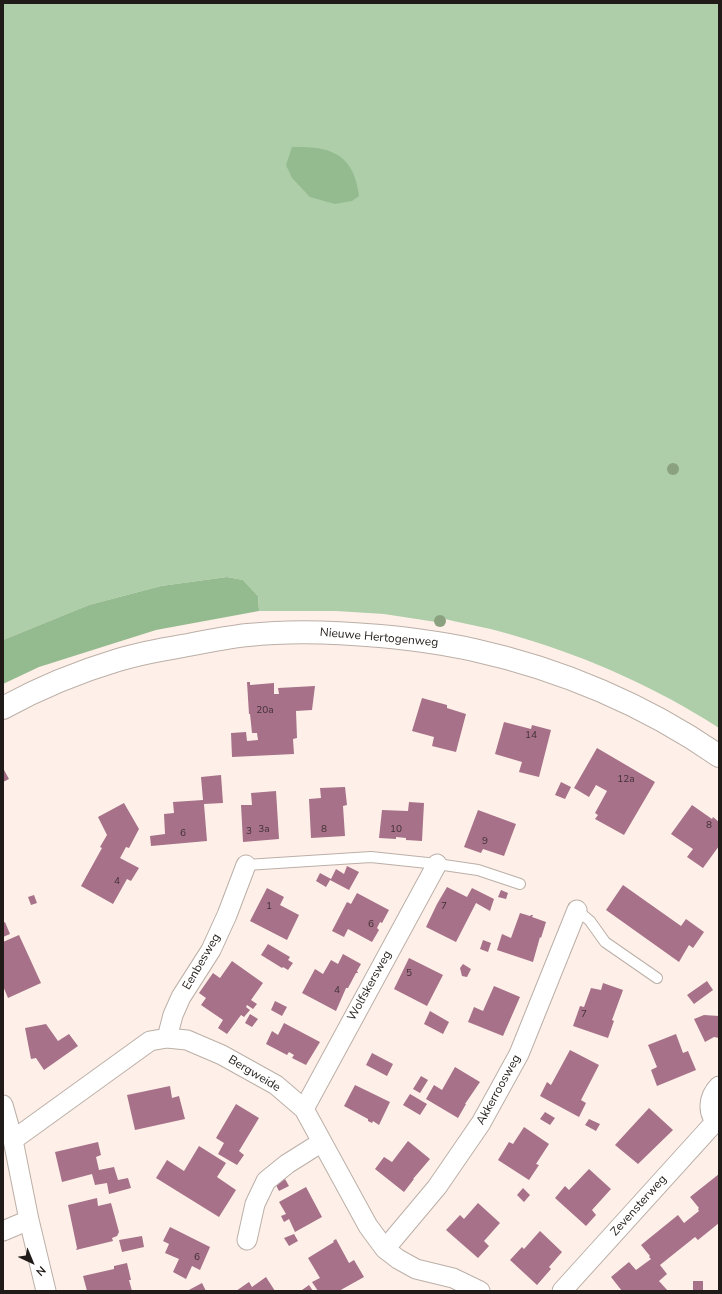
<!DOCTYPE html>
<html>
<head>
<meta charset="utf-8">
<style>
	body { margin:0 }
	#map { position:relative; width:722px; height:1294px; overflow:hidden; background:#fef0e8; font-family:"Nunito Sans",sans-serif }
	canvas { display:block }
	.frame { position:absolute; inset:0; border:4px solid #201b18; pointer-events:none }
	.north { position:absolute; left:12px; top:1242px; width:40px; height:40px; -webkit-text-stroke:3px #fff; paint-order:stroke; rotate:136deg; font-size:11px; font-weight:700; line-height:16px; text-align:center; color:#201b18 }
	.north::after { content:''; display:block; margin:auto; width:14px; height:18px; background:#201b18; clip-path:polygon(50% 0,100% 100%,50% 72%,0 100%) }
</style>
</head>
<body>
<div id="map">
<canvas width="722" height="1294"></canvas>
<div class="frame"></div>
<div class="north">N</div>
</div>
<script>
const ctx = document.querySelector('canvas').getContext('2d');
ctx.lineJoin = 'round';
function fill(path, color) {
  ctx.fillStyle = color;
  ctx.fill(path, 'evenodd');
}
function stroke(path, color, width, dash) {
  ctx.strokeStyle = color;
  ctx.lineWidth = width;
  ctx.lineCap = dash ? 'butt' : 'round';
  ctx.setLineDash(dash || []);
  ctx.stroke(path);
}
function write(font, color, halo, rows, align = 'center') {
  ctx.font = font + ' "Nunito Sans",sans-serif';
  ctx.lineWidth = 3;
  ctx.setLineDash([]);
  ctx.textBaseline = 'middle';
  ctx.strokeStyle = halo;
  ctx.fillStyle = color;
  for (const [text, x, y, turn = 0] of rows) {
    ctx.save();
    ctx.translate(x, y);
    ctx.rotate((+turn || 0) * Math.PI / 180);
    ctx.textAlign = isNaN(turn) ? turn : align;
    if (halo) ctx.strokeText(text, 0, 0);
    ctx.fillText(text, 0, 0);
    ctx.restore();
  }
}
fill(new Path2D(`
	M3,3H719V728C657,688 590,658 519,637C495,629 470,625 445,619L442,621L436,622L384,614L336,611H259L258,596L243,580L227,577L161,586L89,605L3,640Z`), '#adcea9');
fill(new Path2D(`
	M292,147C331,146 354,154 359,196L352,201L335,204L310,197L292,178L286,165Z
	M227,577L243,580L258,596L259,611L156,630L39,667L3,684V640L89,605L161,586Z`), '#94ba8f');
fill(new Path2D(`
	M247,682H250V685L274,683V694H279L278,688L315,686L312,710L296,711L297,738L293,739L294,754L232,757L231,733L246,732L247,741L258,740L257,733H252L250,714H249Z
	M422,698L447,705V708L466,714L456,752L432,746L434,737L412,731Z
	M504,722L531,729L532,725L551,730L539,777L519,772L522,762L495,754Z
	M597,748L655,782L624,835L595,819L598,815L595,813L607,791L596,785L589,797L574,788Z
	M3,768L9,779L3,782Z
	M221,775L223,803L204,804L207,841L151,846L150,836L165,834L164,814L174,813L173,802L203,800L201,777Z
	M561,782L571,787L565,799L555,795Z
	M345,787L347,805L343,806L345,836L311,838L309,799L321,798L320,788Z
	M276,791L279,839L243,842L241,805H252L251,793Z
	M409,802L424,803L422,841L406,840V838L396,837V839L379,838L382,810L408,811Z
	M124,803L139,829L129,848L126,847L120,858L139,868L131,881L127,879L113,904L81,886L102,848L100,847L107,835L98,817Z
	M692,805L712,819L713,817L719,822V846L703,868L687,857L693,849L671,834Z
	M478,810L516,824L504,856L483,849L481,853L464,847Z
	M347,866L359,872L349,890L330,880L326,887L316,881L320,873L331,879L336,869L344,874Z
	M623,885L681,926L686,919L704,932L693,948L689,945L679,962L606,910Z
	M447,887L467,897L472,888L494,899L490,911L476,903L456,942L426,927L437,904Z
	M267,888L284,897L280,905L299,915L287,940L250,921Z
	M501,890L508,893L506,899L498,897Z
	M357,893L389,910L382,923L380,922L377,928L379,930L372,942L348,929L344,937L332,931L347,902L351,904Z
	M34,895L37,903L31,905L28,897Z
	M520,913L530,916L531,915H533L532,917L546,922L541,938L540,937L533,962L497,950L502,934L511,938Z
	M5,922L10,934L3,937V923Z
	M19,935L41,983L8,998L3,986V942Z
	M483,940L491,943L488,952L480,949Z
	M268,944L290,957L288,960L293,963L288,970L283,967L282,968L261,955Z
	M343,954L361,964L357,971L358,973H356L348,988H346L336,1011L302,993L315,969L323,974L331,960L338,964Z
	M409,958L443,975L427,1006L394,989Z
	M232,961L263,983L251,1000L257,1004L253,1009L247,1005L246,1007L250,1010L244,1017L241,1015L227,1034L218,1028L223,1020L201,1005L206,998L199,993L213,973L220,978Z
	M463,964L471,969L467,977L462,976L460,968Z
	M707,981L713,990L694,1004L687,995Z
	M603,983L623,990L612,1020L614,1021L608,1038L573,1026L580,1006L584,1007L591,988L601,990Z
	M494,986L520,997L503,1036L468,1022L474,1007L483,1011Z
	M275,1001L287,1007L282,1016L271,1010Z
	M430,1011L449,1022L443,1034L424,1024Z
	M250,1014L258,1019L252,1027L245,1023Z
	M704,1015L719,1016V1038L714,1037L705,1042L694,1019Z
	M284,1023L320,1042L306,1065L292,1058L294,1055L289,1052L287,1055L266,1044L272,1031L278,1035Z
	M46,1024L58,1041L69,1034L78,1046L44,1070L36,1058L31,1059L25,1028Z
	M676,1034L683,1053L688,1051L696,1070L657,1086L651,1070L657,1067L648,1045Z
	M570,1050L599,1065L581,1100L586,1103L579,1117L540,1096L547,1082L551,1085Z
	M372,1053L393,1064L387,1076L366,1065Z
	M455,1067L480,1082L465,1104H466L458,1118L426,1099L434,1085L442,1090Z
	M421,1076L428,1080L420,1093L413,1089Z
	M355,1085L390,1102L379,1125L373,1121L372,1123L368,1121V1119L344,1106Z
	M170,1086L172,1098L179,1096L185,1119L135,1130L127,1095Z
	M410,1094L427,1104L420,1115L403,1105Z
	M236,1104L259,1118L239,1151L244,1155L237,1165L218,1154L224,1143L216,1138Z
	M649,1108L673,1130L638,1164L615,1145Z
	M545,1112L555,1118L550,1125L540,1119Z
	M589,1119L600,1124L596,1131L585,1125Z
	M524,1127L549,1144L536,1164L539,1165L529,1180L498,1160L509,1142L513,1144Z
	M408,1141L430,1159L413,1179H414L404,1192L375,1169L384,1157L392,1162Z
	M98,1142L101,1155L96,1157L99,1170L114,1167L118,1180L128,1178L131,1188L109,1194L107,1183L95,1185L92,1174L62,1182L55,1152Z
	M199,1146L226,1163L217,1177L236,1190L219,1217L156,1178L167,1160L184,1171Z
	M589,1169L611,1189L592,1210L596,1215L586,1226L555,1198L565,1186L569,1190Z
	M719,1174V1223L698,1240L695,1237L660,1265L667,1274L659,1281L668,1291H622L611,1277L629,1262L636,1270L651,1259L649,1257L650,1256L641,1245L678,1215L684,1223L699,1211L698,1209L699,1208L690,1197Z
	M285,1179L289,1186L279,1191L276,1185Z
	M306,1187L322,1217L295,1232L289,1219L284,1222L281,1216L286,1214L279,1202Z
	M523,1188L530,1195L524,1202L517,1195Z
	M97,1198L98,1206L111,1203L119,1232L117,1236L112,1238L113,1241L76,1250L77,1248L68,1205Z
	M478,1203L500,1223L484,1241L489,1246L478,1258L446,1230L460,1215L464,1219Z
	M170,1227L210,1247L200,1270L192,1266L186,1279L173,1272L179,1259L165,1253L169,1244L163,1241Z
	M540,1231L562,1252L549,1267L551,1269L537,1285L510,1260L522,1247L524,1249Z
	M294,1234L298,1241L289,1246L284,1238Z
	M142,1236L144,1247L122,1252L119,1240Z
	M336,1239L349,1263L354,1260L364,1277L339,1291H318L312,1282L320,1278L308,1258L334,1242L333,1241Z
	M127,1263L131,1280H129L132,1291H87L83,1276L114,1269V1266Z
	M266,1277L275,1291H236L249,1282L252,1287Z
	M693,1281H703V1291H693Z
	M202,1283L206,1291H187Z
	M309,1285L313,1291H302V1290Z`), '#a67189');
const service = new Path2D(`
	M246,865L371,857L437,864L478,870L520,884
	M577,910L590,921L605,942L657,978`);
const minor = new Path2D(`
	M167,1038L173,1015L181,997L211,950L227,915L246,865
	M719,1086C708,1097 706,1114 719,1124
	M3,1105L13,1140L29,1220L46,1291
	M304,1109L437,864
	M13,1140L150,1041L167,1038L187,1040L222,1055L276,1085L304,1109L368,1226L385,1249L398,1259L416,1269L453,1278L480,1291
	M3,1231L29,1220
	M247,1240L255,1204L266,1181L287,1164L322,1142
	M385,1249L437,1187L481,1123L519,1054L577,910
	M562,1291L716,1121`);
const secondary = new Path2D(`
	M3,708C39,688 78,672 118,660C141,653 165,649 188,645C208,641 228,637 248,635C292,630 337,632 380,636C412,639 443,643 474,650C560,669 646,705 719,756`);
stroke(service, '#bbafa7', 12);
stroke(minor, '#bbafa7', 21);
stroke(secondary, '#bbafa7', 24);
stroke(service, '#fff', 10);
stroke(minor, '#fff', 19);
stroke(secondary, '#fff', 22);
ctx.fillStyle = '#8ba17f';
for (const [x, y] of [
	[673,469],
	[440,621]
]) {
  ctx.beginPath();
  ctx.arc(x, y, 6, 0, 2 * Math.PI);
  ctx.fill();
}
write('10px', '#423034', null, [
	["20a",265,711],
	["14",531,736],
	["12a",626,780],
	["8",709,826],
	["3a",264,830],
	["8",324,830],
	["10",396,830],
	["3",249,832],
	["6",183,834],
	["9",485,842],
	["4",117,882],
	["1",269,907],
	["7",444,907],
	["6",371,925],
	["5",409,974],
	["4",337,991],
	["7",584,1015],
	["6",197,1258]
]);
write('12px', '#201b18', '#fff', [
	["Nieuwe Hertogenweg",379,638,5],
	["Eenbesweg",202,962,-60],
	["Wolfskersweg",370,986,-61],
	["Bergweide",254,1074,31],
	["Akkerroosweg",499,1090,-61],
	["Zevensterweg",639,1206,-48]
]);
</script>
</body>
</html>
